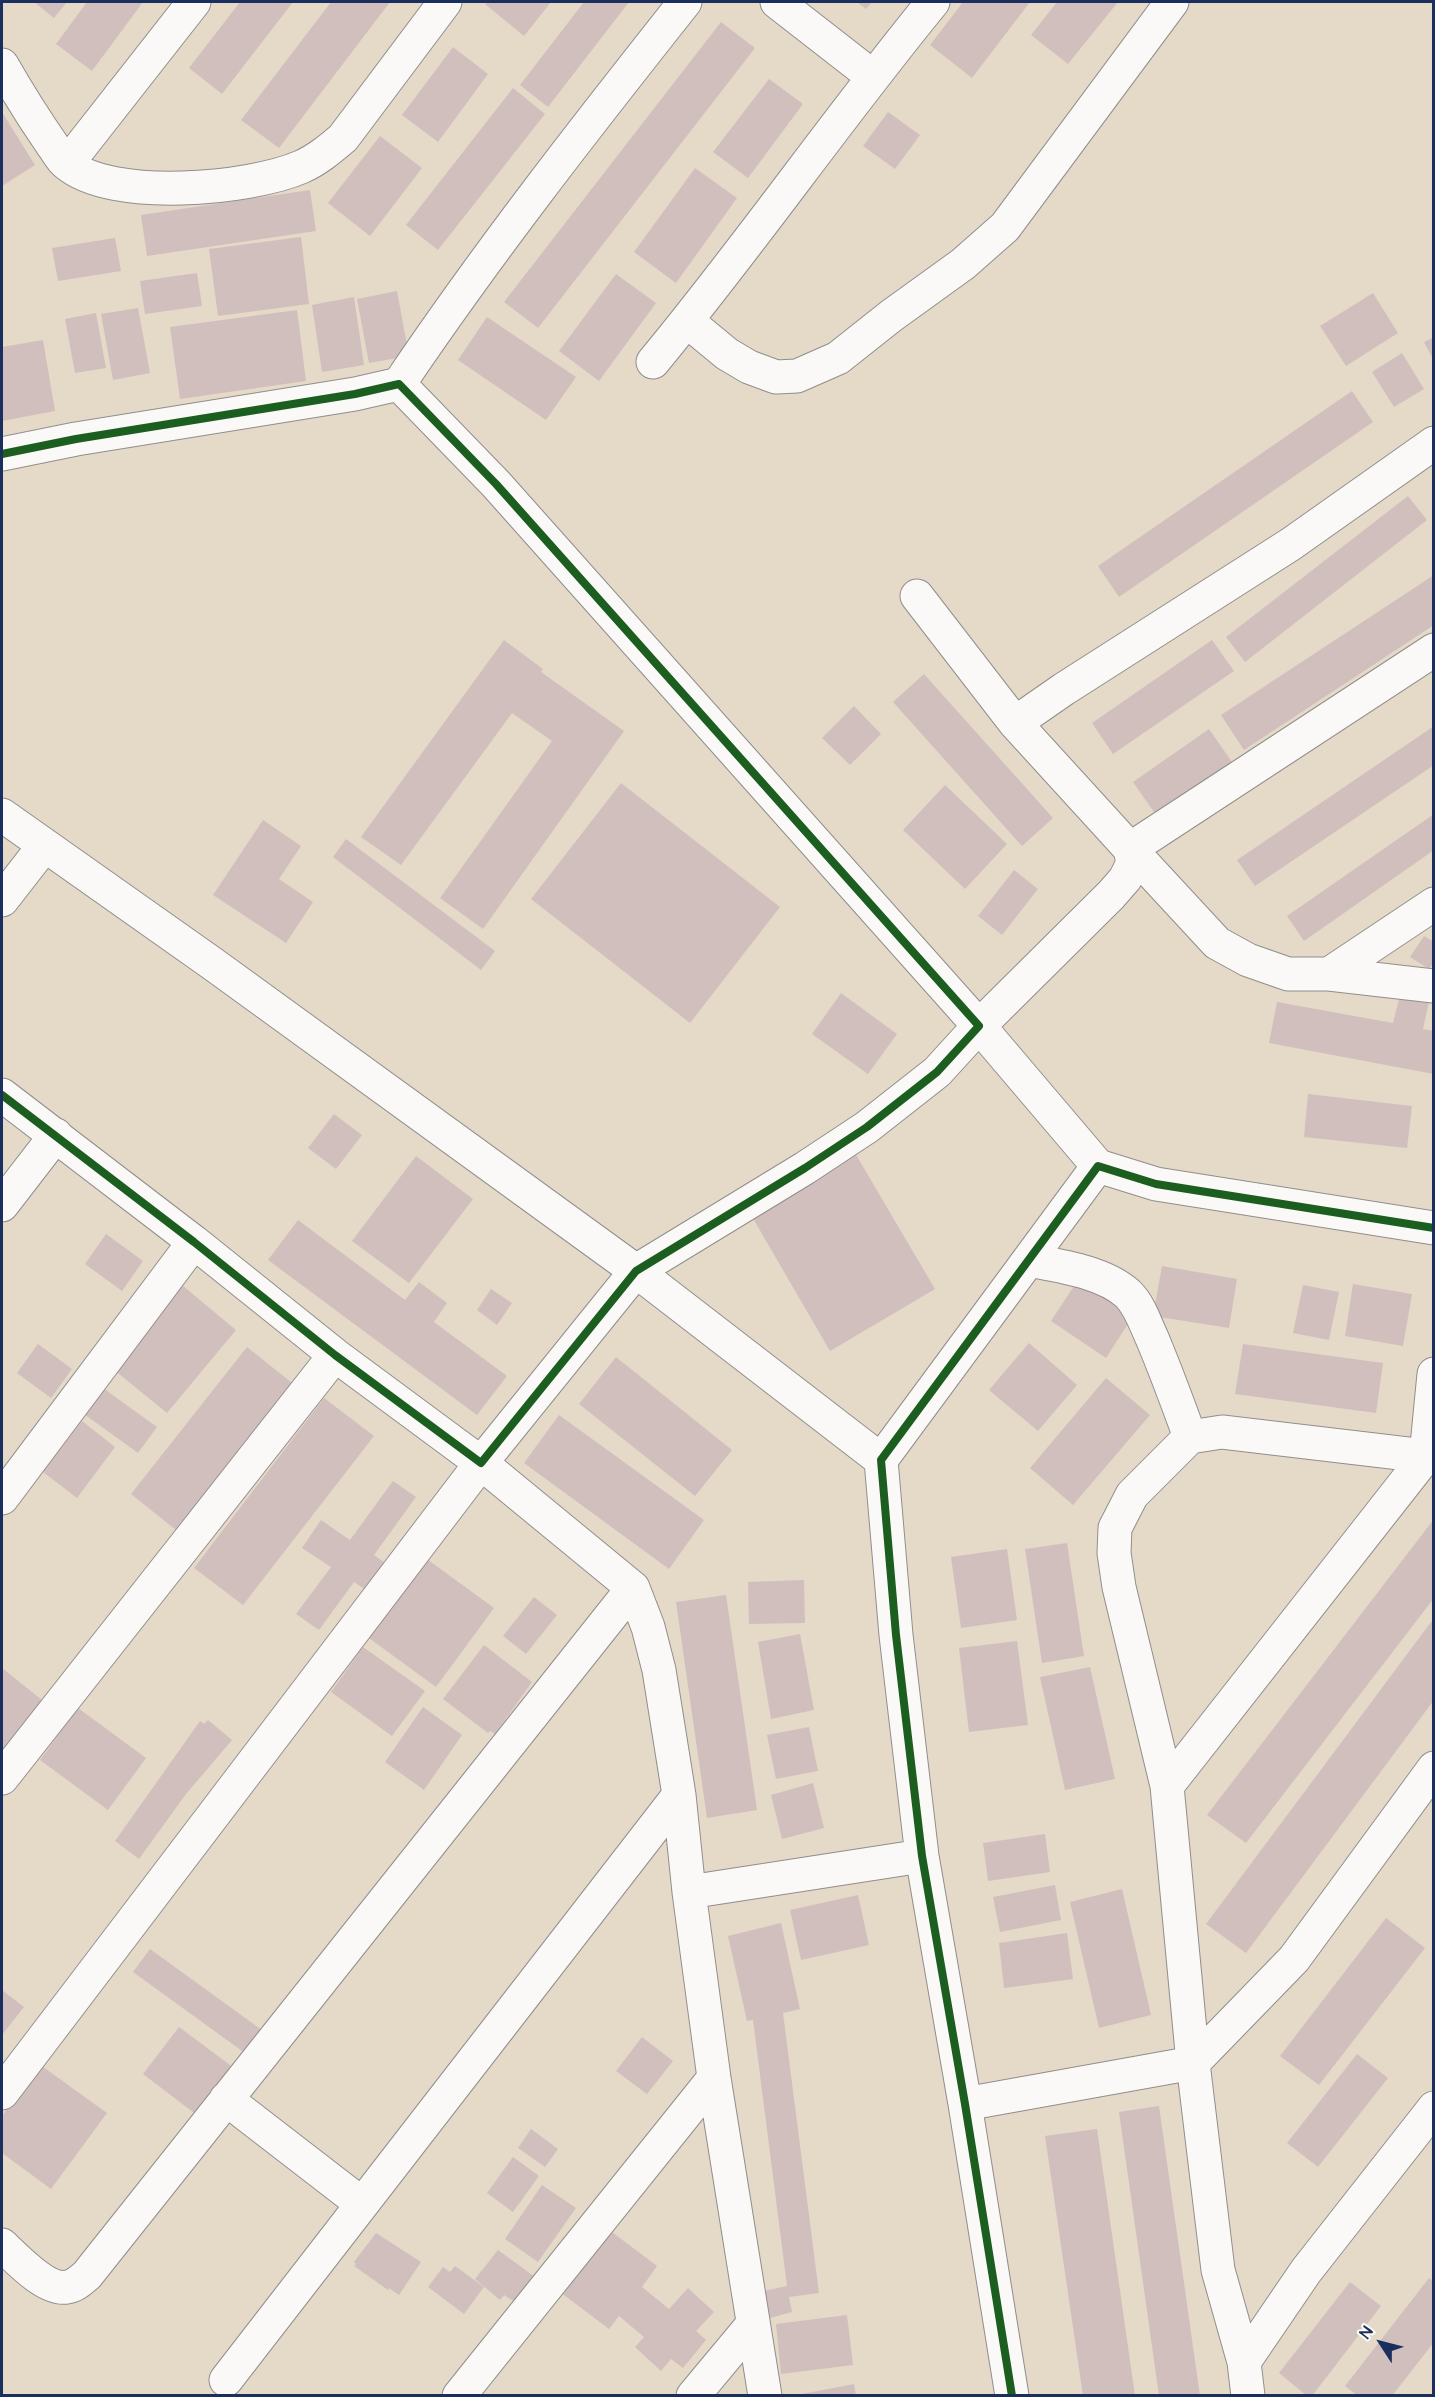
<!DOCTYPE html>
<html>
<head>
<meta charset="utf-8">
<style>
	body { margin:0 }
	#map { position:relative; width:1435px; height:2397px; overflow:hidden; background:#e5d9c8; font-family:"Architects Daughter",sans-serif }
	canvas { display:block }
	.frame { position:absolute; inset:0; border:3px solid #1b2f5e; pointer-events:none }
	.north { position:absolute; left:1351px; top:2313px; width:60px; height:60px; -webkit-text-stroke:4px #fdfcf7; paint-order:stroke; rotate:306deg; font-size:16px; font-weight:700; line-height:24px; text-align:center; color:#1b2f5e }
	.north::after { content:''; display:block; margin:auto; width:21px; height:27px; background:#1b2f5e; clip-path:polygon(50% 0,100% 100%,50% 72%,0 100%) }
</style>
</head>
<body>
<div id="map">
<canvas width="1435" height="2397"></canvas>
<div class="frame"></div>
<div class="north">N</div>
</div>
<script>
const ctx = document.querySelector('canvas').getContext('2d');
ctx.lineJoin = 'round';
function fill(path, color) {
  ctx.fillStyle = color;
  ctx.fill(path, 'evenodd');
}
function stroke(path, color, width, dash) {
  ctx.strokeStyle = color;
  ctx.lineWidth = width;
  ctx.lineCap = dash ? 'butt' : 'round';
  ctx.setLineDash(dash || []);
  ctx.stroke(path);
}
fill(new Path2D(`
	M34,2H67L54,18Z
	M87,2H143L92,71L56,44Z
	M240,2H293L222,94L189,68Z
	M331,2H390L279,148L241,120Z
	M487,2H551L524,36L485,4Z
	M584,2H629L548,107L520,85Z
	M857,2H872L866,9Z
	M963,2H1030L972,78L930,45Z
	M1057,2H1118L1068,64L1031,35Z
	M721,22L755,48L538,328L504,302Z
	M453,47L488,74L438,142L402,115Z
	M769,79L803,104L748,178L713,152Z
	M513,88L545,114L438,250L406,225Z
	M2,112L35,165L2,186Z
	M888,112L920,135L895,169L863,146Z
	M380,136L422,168L370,236L328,203Z
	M695,168L737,198L676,283L634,252Z
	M310,190L316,231L147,256L141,215Z
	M301,237L309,304L218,316L209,249Z
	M115,238L121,271L58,281L52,248Z
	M197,273L202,306L145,314L140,281Z
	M616,274L656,303L599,381L559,351Z
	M397,291L409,356L369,363L357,299Z
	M1373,293L1398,333L1346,366L1320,326Z
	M354,297L364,365L322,372L312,305Z
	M138,308L150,373L113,380L101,314Z
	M297,310L306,381L180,399L170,327Z
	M96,313L106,368L75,373L65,319Z
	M487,317L576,377L546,420L458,360Z
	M1434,337V361L1424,342Z
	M43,340L55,411L2,421V347Z
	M1402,353L1424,389L1394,407L1372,372Z
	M1352,391L1373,422L1119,597L1098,566Z
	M1408,496L1427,520L1245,662L1226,637Z
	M1434,575V625L1244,750L1221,715Z
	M504,640L543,669L541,672L624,731L483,929L440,898L552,741L512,713L401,865L361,837Z
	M1212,640L1234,671L1113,754L1092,723Z
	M924,674L1053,818L1022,846L893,702Z
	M854,706L881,734L850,765L822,738Z
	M1434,726V765L1255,886L1237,860Z
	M1209,729L1232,762L1156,815L1133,782Z
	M621,783L780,907L690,1023L531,899Z
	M945,785L1007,844L965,889L903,830Z
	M1434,814V850L1304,941L1287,916Z
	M263,820L301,846L279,879L313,902L286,943L213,895Z
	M346,839L495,951L481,970L333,857Z
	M1014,870L1038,889L1002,935L978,916Z
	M1424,936L1434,942V962L1429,969L1410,957Z
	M841,993L897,1034L868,1074L812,1034Z
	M1400,995L1429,1002L1423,1029L1434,1031V1074L1269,1043L1277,1002L1393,1023Z
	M1308,1094L1412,1106L1407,1148L1304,1137Z
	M334,1114L362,1135L336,1169L308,1148Z
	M855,1153L935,1289L830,1351L751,1215Z
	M416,1156L473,1199L409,1283L352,1241Z
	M298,1220L405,1300L419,1282L447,1303L434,1322L507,1376L477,1415L268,1260Z
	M106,1234L143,1261L122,1291L85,1264Z
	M1162,1266L1237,1279L1229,1328L1153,1316Z
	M1078,1280L1133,1316L1106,1358L1051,1321Z
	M177,1281L236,1330L167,1413L108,1365Z
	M1353,1284L1412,1294L1403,1346L1345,1336Z
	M1303,1285L1339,1292L1329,1340L1293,1333Z
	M491,1289L512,1303L497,1325L477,1310Z
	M1029,1343L1077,1385L1038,1431L989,1390Z
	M38,1344L72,1369L51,1398L17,1373Z
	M1243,1344L1383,1363L1376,1413L1235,1394Z
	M247,1347L297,1387L181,1534L131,1494Z
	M616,1357L732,1450L695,1496L579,1404Z
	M1106,1378L1150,1415L1073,1505L1030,1468Z
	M96,1383L157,1427L138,1453L77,1409Z
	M324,1398L374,1436L243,1605L194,1568Z
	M559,1415L704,1520L669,1569L524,1463Z
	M82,1421L115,1447L77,1498L43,1472Z
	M393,1481L416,1497L374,1555L388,1565L369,1592L354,1582L319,1630L296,1614L331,1567L302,1548L321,1520L350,1540Z
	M1434,1519V1598L1246,1843L1207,1815Z
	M1067,1543L1084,1656L1042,1663L1025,1549Z
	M1007,1549L1017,1620L961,1628L951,1557Z
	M420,1554L494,1608L436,1687L362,1633Z
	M804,1580L805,1623L749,1624L748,1582Z
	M726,1595L757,1810L707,1818L676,1602Z
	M534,1597L557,1615L526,1654L503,1636Z
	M1434,1618V1700L1246,1953L1206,1924Z
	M800,1634L814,1710L771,1719L758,1642Z
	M1017,1641L1028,1725L969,1732L959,1648Z
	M484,1645L532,1682L495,1734L490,1731L488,1733L443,1699Z
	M363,1647L425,1691L392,1736L331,1692Z
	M1090,1667L1115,1779L1065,1790L1040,1677Z
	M2,1668L52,1708L2,1754Z
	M423,1707L462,1735L424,1790L385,1762Z
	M78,1708L146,1758L108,1810L40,1760Z
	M208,1720L232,1740L186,1794L139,1859L115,1841L200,1721L204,1724Z
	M809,1727L818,1771L776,1779L767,1735Z
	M813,1783L824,1828L782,1839L771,1795Z
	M1045,1834L1050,1872L988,1881L983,1843Z
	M1055,1885L1061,1920L1000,1932L993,1897Z
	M1122,1889L1151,2015L1099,2028L1070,1902Z
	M858,1895L869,1945L801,1960L790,1910Z
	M1386,1918L1425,1948L1319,2085L1280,2056Z
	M781,1923L800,2009L783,2013L819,2293L789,2297L792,2312L770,2318L764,2291L787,2286L753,2020L747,2021L728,1936Z
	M1067,1933L1073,1979L1004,1988L999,1943Z
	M150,1949L266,2033L249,2056L133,1972Z
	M2,1990L24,2007L2,2035Z
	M179,2027L238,2071L202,2119L143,2074Z
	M642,2037L673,2061L647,2094L616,2071Z
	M1357,2054L1388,2078L1318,2167L1287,2143Z
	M39,2064L107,2113L51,2189L2,2153V2116Z
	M1159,2106L1200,2396H1159L1119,2112Z
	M531,2129L558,2149L545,2167L518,2148Z
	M1097,2129L1135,2396H1083L1045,2136Z
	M513,2157L539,2176L513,2212L487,2193Z
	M542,2185L576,2208L538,2262L505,2239Z
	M608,2229L657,2266L642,2287L669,2309L688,2288L714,2312L696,2331L706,2340L683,2368L671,2359L661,2371L635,2347L644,2337L619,2316L609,2329L560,2292Z
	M376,2233L421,2262L399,2295L389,2288L388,2290L354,2266L356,2264L354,2262Z
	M498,2250L535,2277L516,2303L504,2295L500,2300L475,2279Z
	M455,2266L484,2287L464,2314L428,2287L443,2267L450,2272Z
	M1429,2278L1434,2282V2342L1392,2396H1358L1345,2386Z
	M1350,2282L1381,2306L1312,2396H1307L1279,2373Z
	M847,2315L853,2365L781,2374L776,2324Z
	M854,2384L856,2396H802V2394Z`), '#d1bfbe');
const minor = new Path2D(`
	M777,2L872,76
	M2,65C18,93 35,120 53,146C57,151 61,160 67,164C112,202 250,189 301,167C317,160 330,149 343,138L445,2
	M67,164L194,2
	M687,321L727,354L749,367L776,377L797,376L838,358L891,316L963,264L1005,227L1172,2
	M653,362C750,245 837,119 933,2
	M399,384C488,252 586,127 685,2
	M2,454L76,439L355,394L399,384L496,484L979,1026L937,1072L867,1127L805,1168L636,1271L481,1463L335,1355L194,1242L2,1095
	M917,596L1015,723L1130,849L1133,863L1125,879L1111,895L979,1026L1098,1166
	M1434,650L1130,849L1217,943L1248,960L1288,974H1329L1434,986
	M1015,723L1064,689L1291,544L1434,443
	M2,815L213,964L636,1271L881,1460
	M2,900L44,846
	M1329,974L1434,904
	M2,1205L56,1135
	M1029,1260C1060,1266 1104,1272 1128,1294C1140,1306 1145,1323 1152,1338C1166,1371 1178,1404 1190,1437
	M2,1498L194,1242
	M2,1778L335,1355
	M1167,1786L1426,1456L1434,1374
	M2,2093L481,1463L633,1588L648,1627L659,1670L679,1795L689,1892
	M226,2099L362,2204
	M965,2104L1193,2063L1294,1959L1434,1768
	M2,2245C16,2258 46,2291 67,2287C75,2286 81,2280 87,2275L633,1588
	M1244,2362L1306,2271L1434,2108
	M226,2380L679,1795
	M459,2396L714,2078
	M693,2396L753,2324
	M765,2396L714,2078L689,1892L922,1856
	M1012,2396L965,2104L922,1856L896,1635L881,1460L1098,1166L1156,1184L1434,1228
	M1248,2396L1244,2362L1218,2270L1193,2063L1167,1786L1119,1587L1114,1553L1115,1528L1132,1495L1190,1437L1222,1432L1434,1457`);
stroke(minor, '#908e8d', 35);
stroke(minor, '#fbf9f7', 33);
stroke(new Path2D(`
	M2,454L76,439L355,394L399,384L496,484L979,1026L937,1072L867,1127L805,1168L636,1271L481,1463L335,1355L194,1242L2,1095
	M1012,2396L965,2104L922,1856L896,1635L881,1460L1098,1166L1156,1184L1434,1228`), '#1b5e20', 8);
</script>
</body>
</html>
